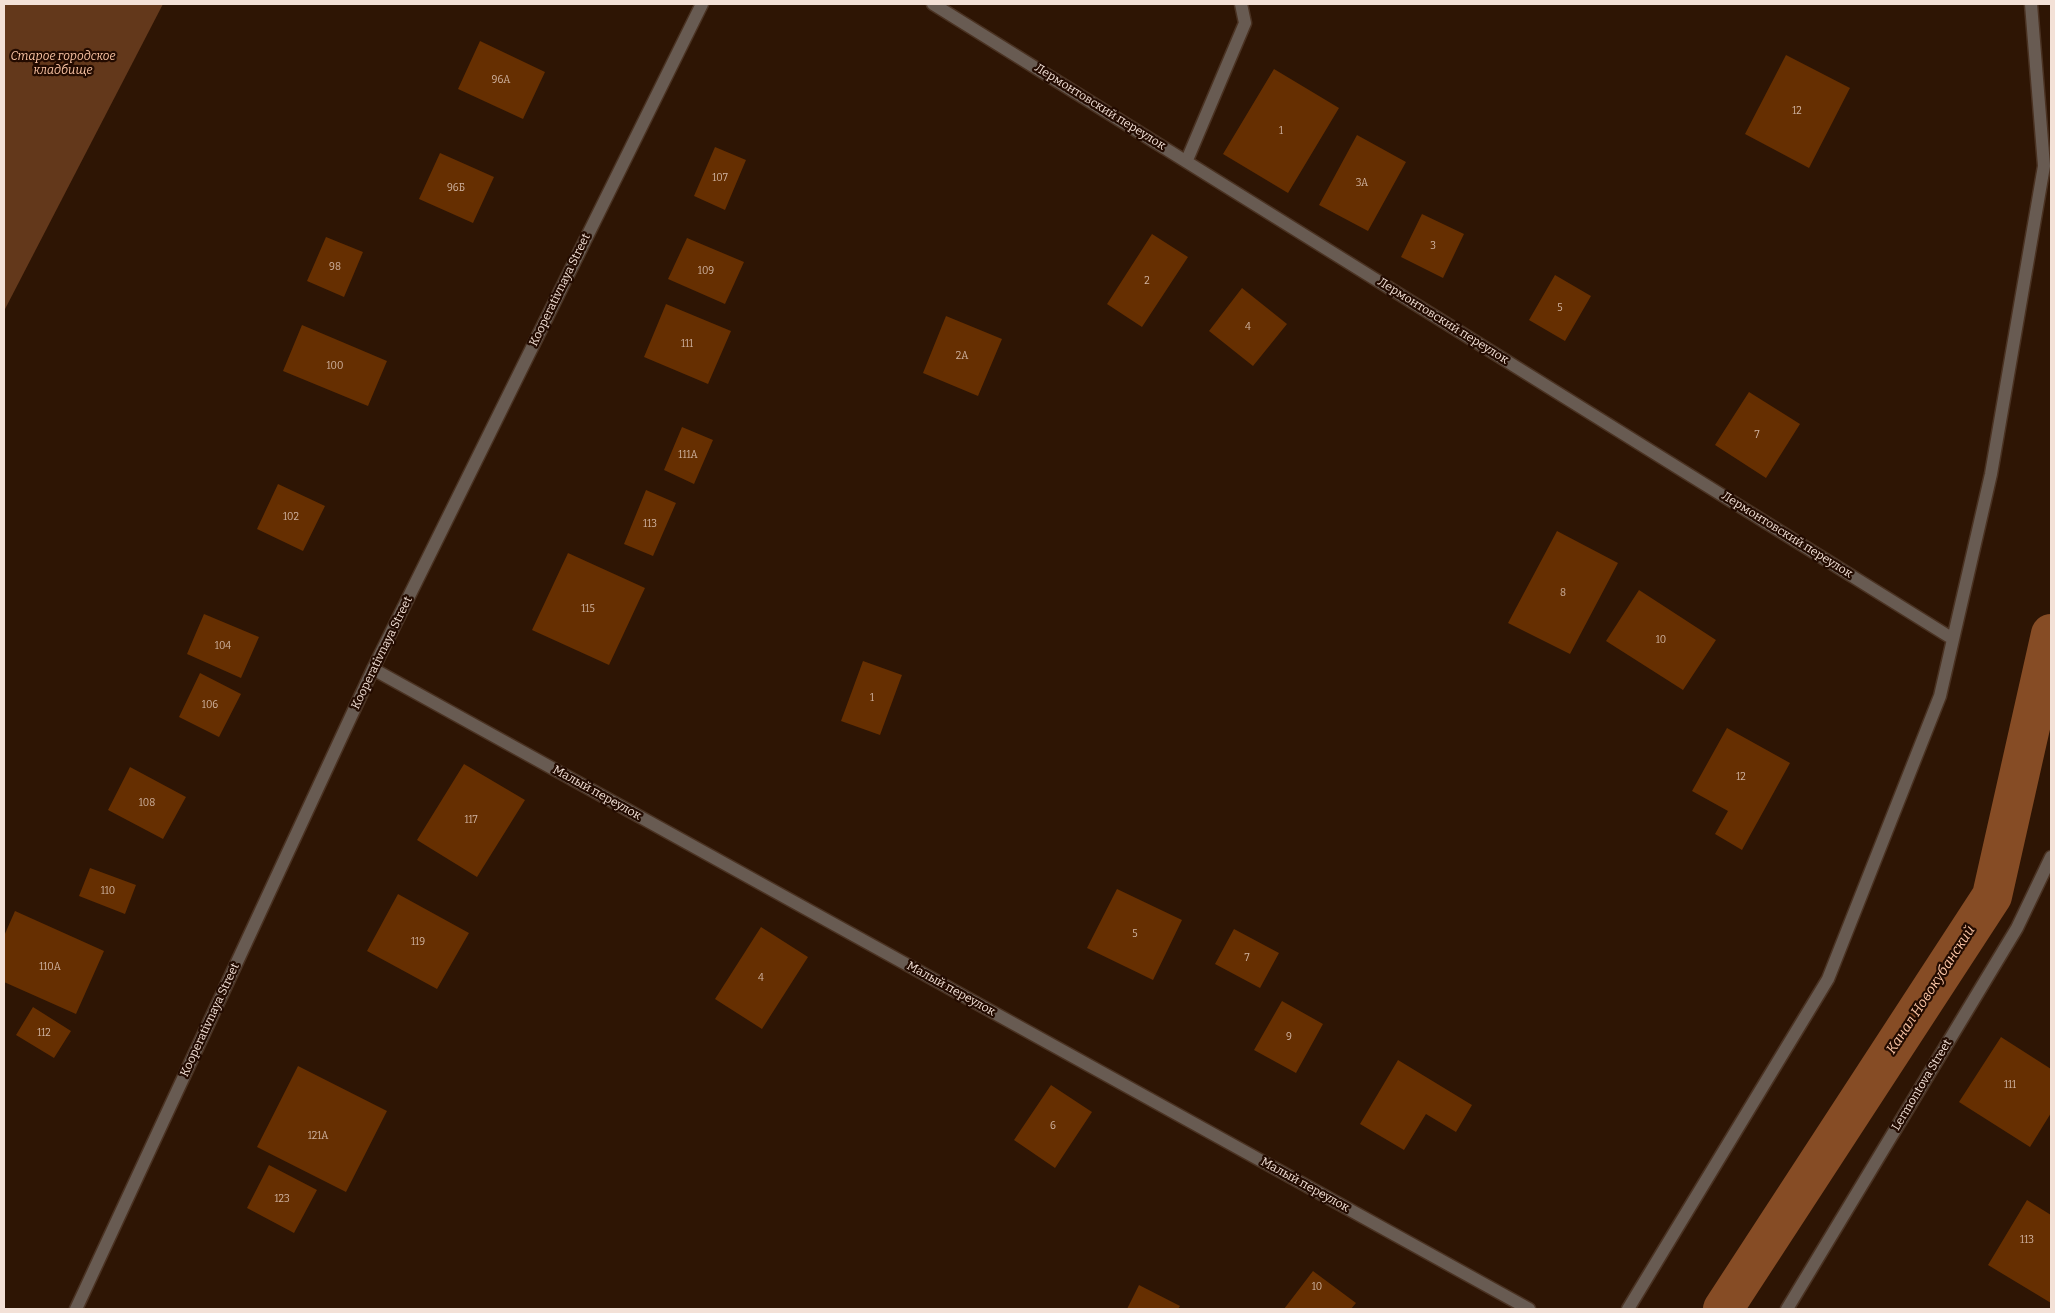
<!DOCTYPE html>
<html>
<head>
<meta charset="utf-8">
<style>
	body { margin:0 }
	#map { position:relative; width:2055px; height:1313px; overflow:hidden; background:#2e1504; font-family:Bitter,serif }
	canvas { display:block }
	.frame { position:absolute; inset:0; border:5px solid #f3e1d7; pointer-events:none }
</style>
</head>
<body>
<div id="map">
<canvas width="2055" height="1313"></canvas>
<div class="frame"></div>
</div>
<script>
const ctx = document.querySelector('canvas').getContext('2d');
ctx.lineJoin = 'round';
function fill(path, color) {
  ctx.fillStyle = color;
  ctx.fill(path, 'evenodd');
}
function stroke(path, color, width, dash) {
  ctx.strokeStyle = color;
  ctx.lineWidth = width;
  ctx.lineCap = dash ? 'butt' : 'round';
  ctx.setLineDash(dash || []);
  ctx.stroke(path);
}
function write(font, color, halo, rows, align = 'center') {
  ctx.font = font + ' Bitter,serif';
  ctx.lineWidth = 4.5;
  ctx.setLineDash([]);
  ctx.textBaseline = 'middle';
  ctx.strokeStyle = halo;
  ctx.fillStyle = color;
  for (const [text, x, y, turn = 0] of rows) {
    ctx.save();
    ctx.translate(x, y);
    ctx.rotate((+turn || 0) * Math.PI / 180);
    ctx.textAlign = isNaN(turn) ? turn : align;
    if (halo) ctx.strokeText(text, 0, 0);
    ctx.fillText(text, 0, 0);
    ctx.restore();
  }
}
fill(new Path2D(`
	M4,4H163L4,311Z`), '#63381b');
stroke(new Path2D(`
	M1723,1309L1992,896L2051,634`), '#864c25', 40);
fill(new Path2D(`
	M480,41L545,72L523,119L458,89Z
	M1786,55L1850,88L1809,168L1745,134Z
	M1274,69L1339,108L1288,193L1223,154Z
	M1357,135L1406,162L1368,231L1319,205Z
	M715,147L746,160L725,210L694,196Z
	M440,153L494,177L473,223L419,199Z
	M1422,214L1464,234L1443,278L1401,257Z
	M1152,234L1188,257L1142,327L1107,304Z
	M326,237L363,252L344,297L307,281Z
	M687,238L744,262L725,304L668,279Z
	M1555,275L1591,296L1565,341L1529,320Z
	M1242,288L1287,324L1253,366L1209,331Z
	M666,304L731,331L708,384L644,357Z
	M946,316L1002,339L978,396L923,373Z
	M302,325L387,361L368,406L283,371Z
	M1749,392L1800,424L1766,478L1715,445Z
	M682,427L713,440L694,484L664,470Z
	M278,484L325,506L303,551L257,529Z
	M646,490L676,503L653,556L624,544Z
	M1557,531L1618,563L1570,654L1508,623Z
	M568,553L645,588L609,665L532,630Z
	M1639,590L1716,640L1683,690L1606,641Z
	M204,614L259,637L241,678L187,654Z
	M863,661L902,675L880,735L841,721Z
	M200,673L241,694L219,737L179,717Z
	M1727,728L1790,763L1742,850L1715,834L1728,811L1692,791Z
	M464,764L525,800L477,877L417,840Z
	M130,767L186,797L163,839L108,810Z
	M90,868L136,885L125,914L79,896Z
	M1117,889L1182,920L1153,980L1087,948Z
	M398,894L469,933L437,989L367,951Z
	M15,911L104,951L76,1014L4,982V936Z
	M761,927L808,957L762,1029L715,999Z
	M1234,929L1279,953L1260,988L1215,964Z
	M1282,1001L1323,1024L1296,1073L1254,1050Z
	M33,1007L71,1031L54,1058L16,1035Z
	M2001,1037L2051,1069V1113L2030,1147L1959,1102Z
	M1398,1060L1472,1105L1456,1132L1426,1114L1404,1150L1360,1124Z
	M298,1066L387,1111L346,1192L257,1147Z
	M1051,1085L1092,1112L1055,1168L1014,1140Z
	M269,1165L317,1190L294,1233L247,1208Z
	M2027,1200L2051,1215V1303L1988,1265Z
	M1313,1271L1356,1303L1351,1309H1284Z
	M1139,1285L1180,1306L1178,1309H1127Z`), '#662f01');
const minor = new Path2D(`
	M933,4L1953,639
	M1187,160L1245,23L1241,4
	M373,669L1529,1309
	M76,1309L373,669L702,4
	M1628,1309L1828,979L1940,696L1991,474L2044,166L2031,4
	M1787,1309L2017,928L2051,857`);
stroke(minor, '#4a3222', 15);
stroke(minor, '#685b52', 12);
write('10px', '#d0b4a2', null, [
	["96А",501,80],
	["12",1797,111],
	["1",1281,131],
	["107",720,178],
	["3А",1362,183],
	["96Б",456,188],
	["3",1433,246],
	["98",335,267],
	["109",706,271],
	["2",1147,281],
	["5",1560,308],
	["4",1248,327],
	["111",687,344],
	["2А",962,356],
	["100",335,366],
	["7",1757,435],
	["111А",688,455],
	["102",291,517],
	["113",650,524],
	["8",1563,593],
	["115",588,609],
	["10",1661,640],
	["104",223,646],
	["1",872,698],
	["106",210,705],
	["12",1741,777],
	["108",147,803],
	["117",471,820],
	["110",108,891],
	["5",1135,934],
	["119",418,942],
	["7",1247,958],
	["110А",50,967],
	["4",761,978],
	["112",44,1033],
	["9",1289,1037],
	["111",2010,1085],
	["6",1053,1126],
	["121А",318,1136],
	["123",282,1199],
	["113",2027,1240],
	["10",1317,1287]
]);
write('italic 12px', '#f9c3a3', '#230b00', [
	["Старое городское",63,57],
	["кладбище",63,71]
]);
write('12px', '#f3e1d7', '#230b00', [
	["Лермонтовский переулок",1100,107,32],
	["Kooperativnaya Street",560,290,-64],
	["Лермонтовский переулок",1443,321,32],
	["Лермонтовский переулок",1787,535,32],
	["Kooperativnaya Street",382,653,-64],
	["Малый переулок",597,793,29],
	["Малый переулок",951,989,29],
	["Kooperativnaya Street",210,1020,-65],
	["Lermontova Street",1922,1085,-59],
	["Малый переулок",1305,1185,29]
]);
write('italic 14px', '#fdc7a7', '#230b00', [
	["Канал Новокубанский",1931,990,-57]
]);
</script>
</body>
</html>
